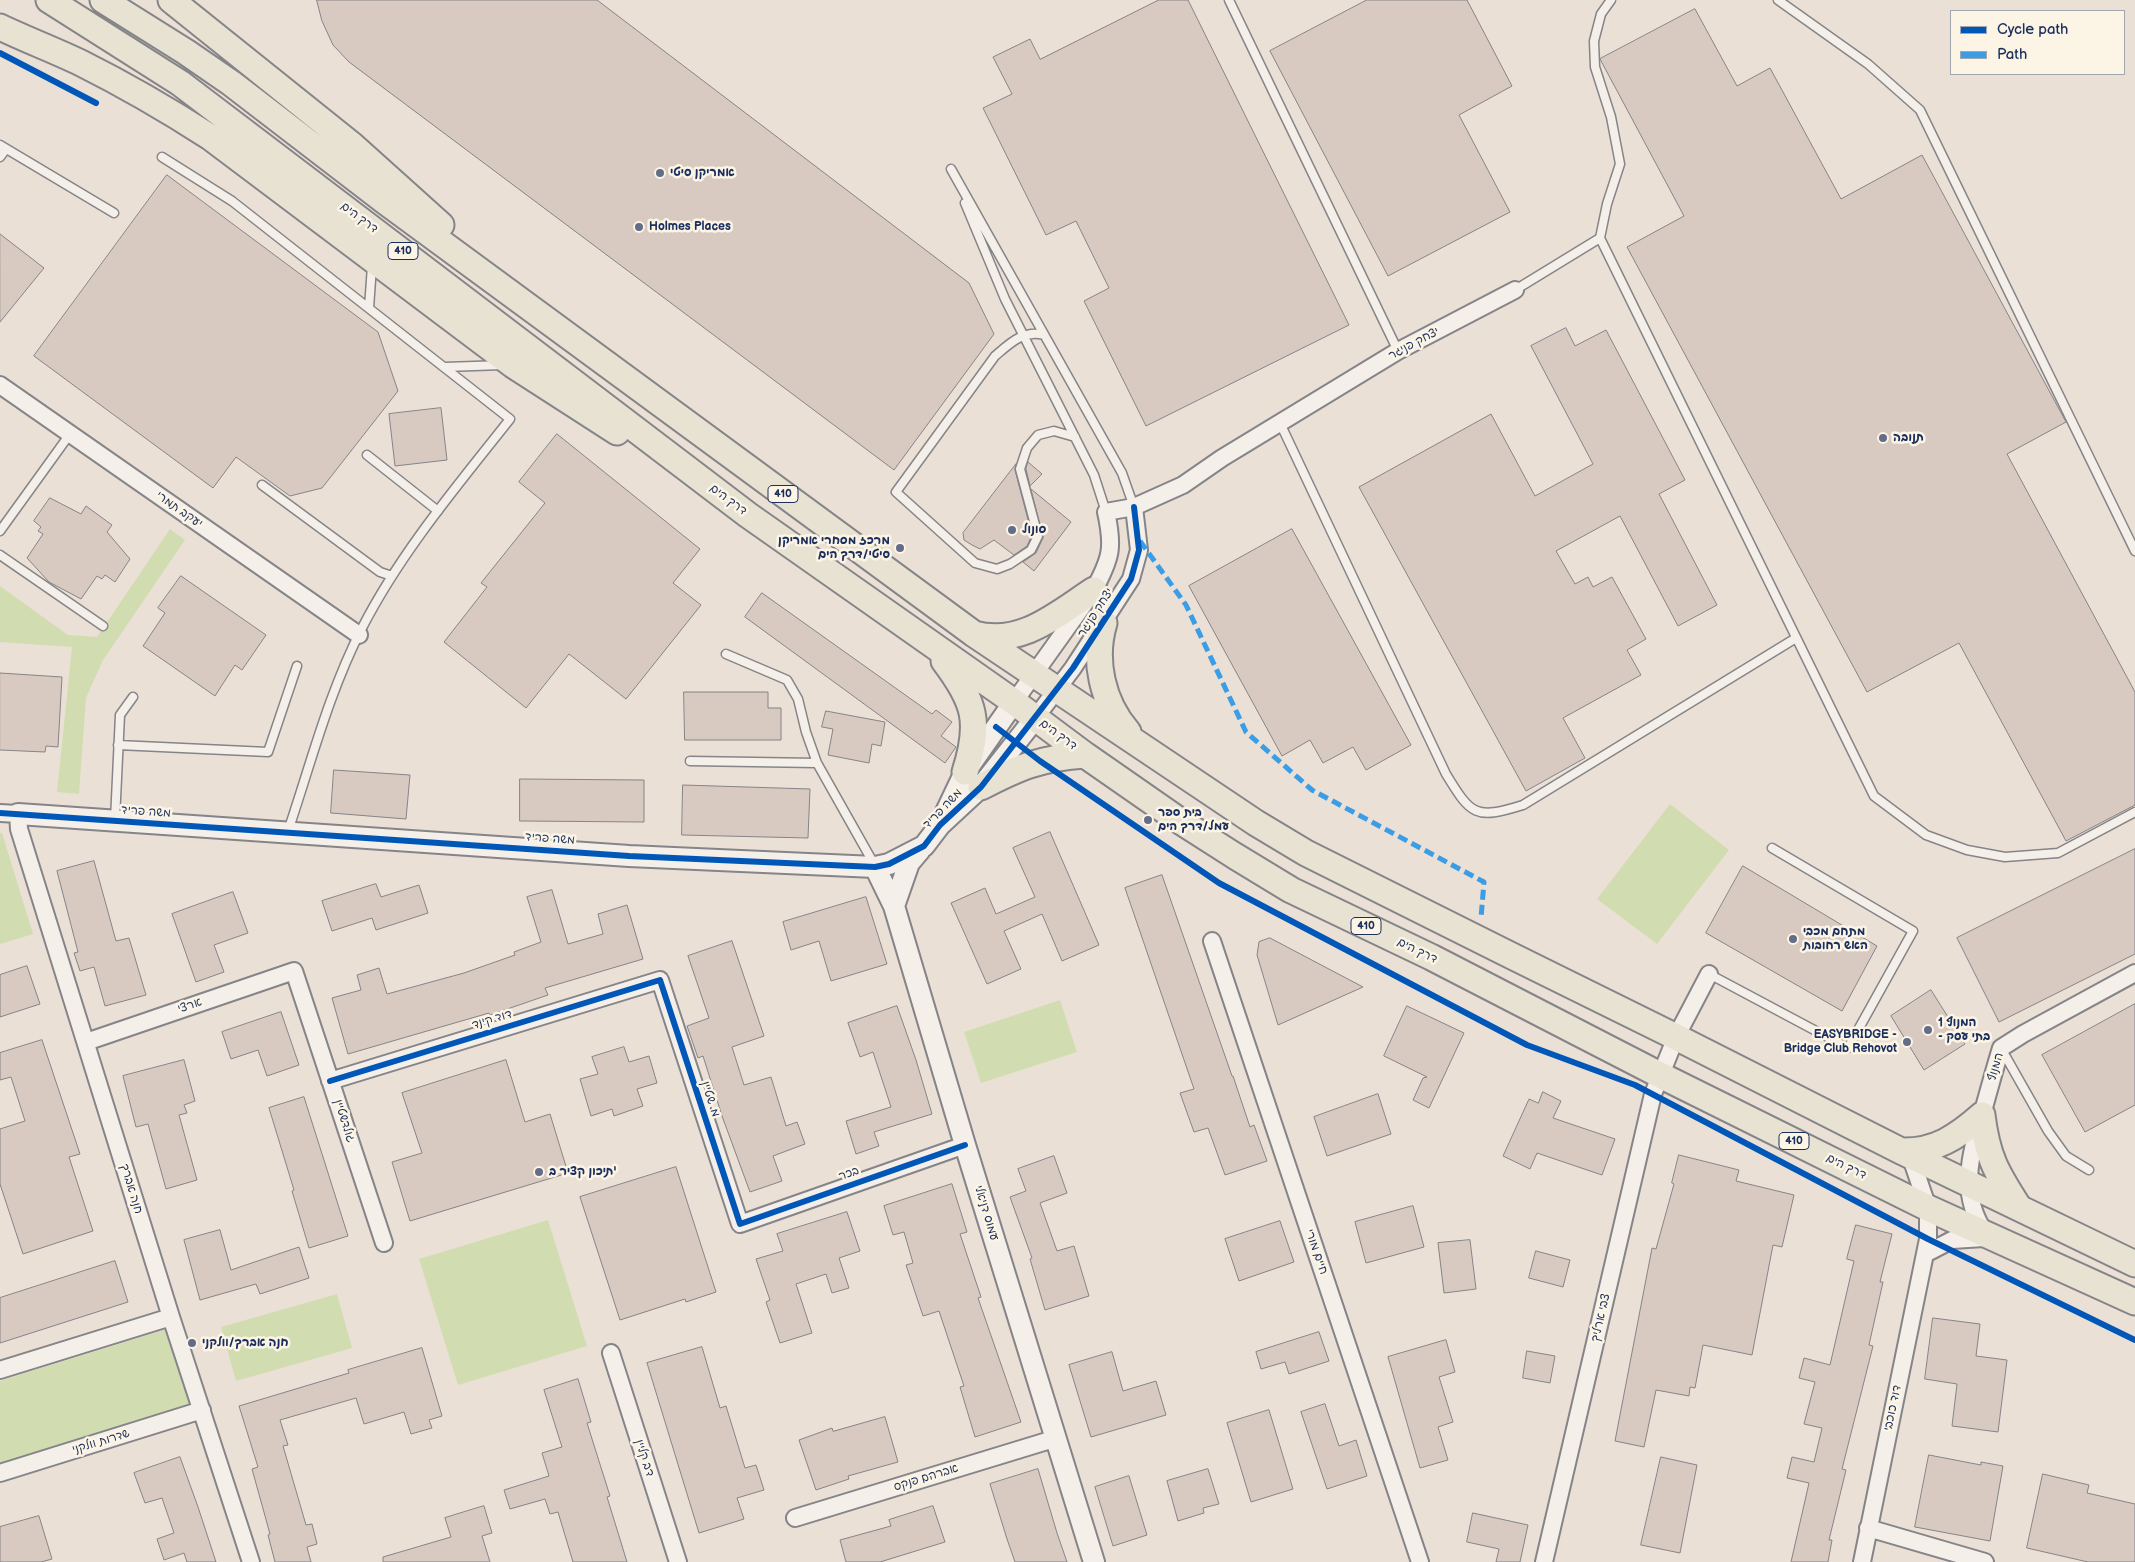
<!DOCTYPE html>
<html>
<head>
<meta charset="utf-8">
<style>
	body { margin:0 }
	#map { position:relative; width:2135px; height:1562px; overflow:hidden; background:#ebe0d6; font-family:"Balsamiq Sans",sans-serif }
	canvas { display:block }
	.legend { position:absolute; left:1950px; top:10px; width:175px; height:65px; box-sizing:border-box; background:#fcf5e5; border:1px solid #a2a6af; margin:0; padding:6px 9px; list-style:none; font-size:15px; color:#1b2f5e }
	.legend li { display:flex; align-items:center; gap:10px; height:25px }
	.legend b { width:25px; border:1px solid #a2a6af }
</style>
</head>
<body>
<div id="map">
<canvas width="2135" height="1562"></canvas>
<ul class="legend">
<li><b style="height:6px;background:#0057b8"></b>Cycle path</li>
<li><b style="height:6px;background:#3b9de6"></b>Path</li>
</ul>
</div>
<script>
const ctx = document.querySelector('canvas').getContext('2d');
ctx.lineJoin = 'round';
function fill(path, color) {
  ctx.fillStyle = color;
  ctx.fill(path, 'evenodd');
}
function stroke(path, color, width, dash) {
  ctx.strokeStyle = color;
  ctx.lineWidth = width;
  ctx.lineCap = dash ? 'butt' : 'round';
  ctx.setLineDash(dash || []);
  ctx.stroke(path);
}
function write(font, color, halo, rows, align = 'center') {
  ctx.font = font + ' "Balsamiq Sans","Playpen Sans Hebrew",sans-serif';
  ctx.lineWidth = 5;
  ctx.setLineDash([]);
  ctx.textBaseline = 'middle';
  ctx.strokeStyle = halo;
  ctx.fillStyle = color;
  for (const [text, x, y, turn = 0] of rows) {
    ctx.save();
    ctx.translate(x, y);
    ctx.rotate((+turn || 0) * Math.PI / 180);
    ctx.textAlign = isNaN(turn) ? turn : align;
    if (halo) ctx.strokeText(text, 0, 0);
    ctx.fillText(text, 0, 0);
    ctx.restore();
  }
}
fill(new Path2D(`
	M170,529L185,540L103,660L86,698L79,794L57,792L72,647L0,642V586L68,635L97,637Z
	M1670,804L1729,850L1657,944L1597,899Z
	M0,833H2L33,934L0,944Z
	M1060,1000L1077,1052L981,1083L964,1032Z
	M548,1220L587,1346L458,1385L419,1259Z
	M337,1294L352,1348L236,1381L221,1327Z
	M167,1329L191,1406L0,1465V1381Z`), '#d1ddb1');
const building = new Path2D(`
	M317,0H597L969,283L994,334L894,470L349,62L333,45L322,21Z
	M1159,0H1188L1349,325L1146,426L1084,301L1109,288L1076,221L1046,235L983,108L1012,94L993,57L1030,39L1040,59Z
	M1367,0H1467L1512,86L1459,115L1510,212L1388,276L1270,51Z
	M1695,9L1737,86L1770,68L1841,199L1922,155L2066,422L2007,454L2135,692V805L2066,841L1959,643L1867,692L1627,247L1684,216L1600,59Z
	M167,175L378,332L398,391L322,488L290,496L236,457L213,488L34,356Z
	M0,234L44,268L0,322Z
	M1566,328L1575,346L1606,330L1685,480L1659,494L1717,605L1678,626L1620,516L1556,551L1575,584L1588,577L1593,587L1612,577L1646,639L1627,650L1641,675L1563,718L1585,758L1526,791L1359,487L1491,414L1535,496L1593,464L1531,346Z
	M441,408L447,460L395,466L389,414Z
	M557,434L700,549L673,583L701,605L626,699L569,654L526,708L444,642L487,587L481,583L545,503L519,482Z
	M1028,462L1042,474L1030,486L1026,469Z
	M1016,464L1015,470L1032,535L1027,546L1014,555L994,540L980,549L972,545L964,540L963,533Z
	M1031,489L1071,522L1034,571L1023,562L1036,553L1043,538Z
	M50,498L81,514L86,506L112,525L107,532L130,559L115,582L105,575L102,579L97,576L81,599L49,582L27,558L43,534L38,531L41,527L34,521Z
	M1292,529L1411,745L1366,770L1353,747L1323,763L1310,740L1282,756L1189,586Z
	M181,576L266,635L242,670L235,665L215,696L143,646L165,613L158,608Z
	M762,593L932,714L936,710L952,722L941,736L956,747L945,763L745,617Z
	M0,673L62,677L58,747L46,746L45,752L0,750Z
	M684,692H768V708H781V740H685Z
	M826,711L885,722L881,746L872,744L869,763L828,755L833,729L822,727Z
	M334,770L410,775L406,819L331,813Z
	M520,779L644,780V822L520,821Z
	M683,785L810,789L808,838L682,835Z
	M1050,832L1099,945L1062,961L1042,914L1004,931L1021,969L987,984L951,903L985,888L996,914L1035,897L1013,848Z
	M2135,849V954L1999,1022L1957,938Z
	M94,861L116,941L129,938L146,995L105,1006L94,967L80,971L74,953L78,952L57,871Z
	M1743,866L1877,946L1842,1011L1706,933Z
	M1162,875L1232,1076H1233L1250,1127L1254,1125L1267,1161L1225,1175L1208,1128L1194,1132L1180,1093L1194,1089L1125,888Z
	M376,884L381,897L419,885L428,913L376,930L372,918L332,931L322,901Z
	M552,890L568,944L603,934L598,914L627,905L643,959L545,988L548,995L490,1015L489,1013L348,1054L332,998L361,990L357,975L379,968L387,994L464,973L515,955L514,952L541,942L527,897Z
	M233,892L248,933L214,945L224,972L196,982L172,914Z
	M866,897L887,964L831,981L819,941L791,950L783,922Z
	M1270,938L1363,987L1278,1025L1257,955L1259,942Z
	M732,941L764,1036L732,1047L744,1085L771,1077L786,1126L797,1122L805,1144L773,1156L782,1181L750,1192L722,1116L703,1056L698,1058L687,1026L709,1018L688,956Z
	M27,966L40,1004L0,1017V975Z
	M1931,990L1965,1044L1924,1070L1891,1016Z
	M2135,1004V1105L2085,1132L2042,1055Z
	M897,1006L916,1060L932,1114L874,1132L879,1146L856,1154L846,1121L891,1107L873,1052L860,1057L848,1023Z
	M1407,1006L1464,1033L1429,1108L1413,1100L1423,1078L1427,1077L1384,1056Z
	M281,1012L299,1065L267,1076L258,1050L231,1059L222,1032Z
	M42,1040L80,1154L69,1157L93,1231L23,1254L0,1184V1129L25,1121L11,1077L0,1080V1053Z
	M624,1047L629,1062L649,1056L657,1083L637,1089L643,1106L614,1116L612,1109L591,1116L580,1079L598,1074L592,1057Z
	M184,1060L195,1101L184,1105L187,1113L179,1115L197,1180L166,1189L148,1124L136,1127L123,1076Z
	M506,1060L525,1122L550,1114L568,1173L410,1221L392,1162L422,1153L402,1093Z
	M1543,1092L1561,1101L1553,1118L1615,1139L1602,1175L1537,1153L1530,1169L1503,1156L1529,1099L1538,1103Z
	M1378,1094L1391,1134L1327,1156L1314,1117Z
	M304,1097L348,1236L309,1248L292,1191L294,1190L269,1108Z
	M1679,1155L1739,1170L1736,1181L1794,1195L1782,1247L1773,1245L1752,1355L1703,1345L1695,1388L1690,1387L1689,1396L1656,1390L1644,1447L1615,1441L1652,1248L1656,1249L1674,1184L1672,1183Z
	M1054,1156L1067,1193L1040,1203L1057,1251L1074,1246L1089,1296L1045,1310L1030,1259L1032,1258L1010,1197L1026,1191L1018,1169Z
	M676,1167L716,1292L686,1302L685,1299L620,1320L580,1197Z
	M952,1184L967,1232L960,1234L981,1297L978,1298L1021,1422L975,1437L960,1387L964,1386L939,1311L923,1316L906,1265L913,1263L904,1232L893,1235L884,1206Z
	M1413,1206L1424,1247L1366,1263L1355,1222Z
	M847,1212L860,1251L839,1258L849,1288L832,1293L826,1274L796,1284L812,1333L780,1343L766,1302L770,1300L756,1259L783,1251L777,1234Z
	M1280,1221L1294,1262L1239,1281L1225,1239Z
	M1856,1225L1892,1234L1880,1282H1883L1869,1345L1873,1346L1842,1469L1846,1470L1829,1540H1832L1828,1562H1791L1809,1483L1787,1478L1792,1457L1814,1462L1822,1428L1804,1424L1815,1382L1799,1378L1804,1358L1830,1365L1854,1261L1847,1259Z
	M220,1230L231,1270L299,1247L309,1278L260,1294L256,1284L200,1300L184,1240Z
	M1470,1240L1476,1289L1444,1293L1438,1243Z
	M1536,1251L1570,1260L1563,1287L1529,1278Z
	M115,1261L128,1302L0,1343V1298Z
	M1933,1318L1980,1324L1976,1356L2007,1360L1998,1432L1952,1426L1957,1384L1925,1379Z
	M1319,1332L1329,1361L1289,1374L1285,1362L1261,1369L1256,1352Z
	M1446,1340L1455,1372L1439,1377L1453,1422L1438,1427L1448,1460L1420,1468L1388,1357Z
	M702,1347L720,1408L726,1406L745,1468L756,1465L764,1490L737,1498L744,1519L699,1533L647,1363Z
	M422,1348L442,1416L429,1420L432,1428L411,1434L404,1412L364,1424L356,1398L280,1420L288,1445L283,1446L306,1525L312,1524L317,1544L307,1547L311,1562H275L268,1535L270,1534L252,1469L258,1467L239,1406L349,1373L348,1370Z
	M1527,1351L1555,1356L1550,1383L1523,1378Z
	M1112,1352L1123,1391L1156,1381L1166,1415L1091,1437L1069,1365Z
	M578,1379L591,1422L587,1423L610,1496L607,1497L627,1562H573L558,1512L550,1514L545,1499L510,1509L504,1490L549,1476L542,1453L562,1447L544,1390Z
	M1325,1404L1339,1446L1356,1440L1367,1476L1327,1489L1301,1412Z
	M1269,1410L1293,1489L1251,1502L1227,1423Z
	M885,1417L898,1462L848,1476L849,1479L816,1490L799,1440L832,1428L833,1431Z
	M1929,1455L1981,1465V1462L2003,1466L1990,1541L1915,1527Z
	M180,1457L198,1507L216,1562H187L184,1553L164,1560L157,1539L174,1533L162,1498L145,1503L134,1473Z
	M1661,1457L1697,1465L1680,1553L1641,1545Z
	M1038,1469L1057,1533L1067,1562H1015L1007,1539L990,1484Z
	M1208,1469L1219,1504L1203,1508L1204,1513L1178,1521L1167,1481Z
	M2043,1474L2089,1485L2087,1493L2135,1504V1562H2088L2027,1548Z
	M1129,1476L1147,1535L1113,1546L1095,1487Z
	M484,1506L492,1533L482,1536L490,1562H383V1557L451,1537L445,1518Z
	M933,1506L945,1542L880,1562H846L840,1540L891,1526L889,1520Z
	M1473,1513L1528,1525L1520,1562H1496L1499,1549L1467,1542Z
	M39,1516L52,1559L41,1562H0V1527Z`);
fill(building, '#d8c9c1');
stroke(building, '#858488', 1);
const service = new Path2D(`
	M1229,0L1398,351
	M1611,0L1601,14L1594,41L1595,67L1611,117L1620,164L1607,204L1600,238L1874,796L1926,835L1967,850L2005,857L2058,853L2135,812
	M1778,0L1868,64L1920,110L2135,551
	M0,145L114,213
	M0,157L6,149
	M162,157L232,201L510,419C457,486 401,552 362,628C329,692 311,763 288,831
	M951,169L1122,473L1134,507
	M965,203L1005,299L1094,475L1106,512
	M1515,290L1600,238
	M369,308L372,266
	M1044,335C1024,329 1009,344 995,356L896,492L975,563L997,569L1010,564L1031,550L1038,536L1020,469L1027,448L1038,435L1054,431L1075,437
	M445,367L503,365
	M1280,423L1446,774C1471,815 1475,820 1523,805L1796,638
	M367,455L438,511
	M262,485L380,572L392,576
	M0,531L70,434
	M0,555L103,626
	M726,654L787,680L798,699L806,732L817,763L874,864
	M118,745L268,752L297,666
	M690,761L817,763
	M115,820L120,715L133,697
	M1709,974L1848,1048L1913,931L1772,848
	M2002,1050L2048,1131L2066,1156L2089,1170`);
const minor = new Path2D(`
	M0,385L359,635
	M1014,702L1094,590C1111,558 1114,548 1106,512L1134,507L1183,485L1222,458L1398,351L1515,290
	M1036,717L1073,668L1131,579L1139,550L1134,507
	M0,813L18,814L19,829L171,1317L251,1562
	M1212,941L1420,1562
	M86,1042L294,971L384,1243
	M330,1081L660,980L740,1224L965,1145
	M1985,1233C1959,1194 1970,1156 1982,1115C1988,1093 1994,1071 2001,1048L2023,1034L2135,973
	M1925,1254L1952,1240L1984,1238
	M611,1353L678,1562
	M0,1370L171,1317
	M0,1473L202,1410
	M795,1518L1057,1438
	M1868,1528L1985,1562
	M1544,1562L1653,1094L1676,1037L1709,974
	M1862,1562L1928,1239V1208L1910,1155`);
const tertiary = new Path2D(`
	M18,814L629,856L875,867L889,864L924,846L940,825L981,787L1036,717
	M945,814L965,772L1014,702
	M875,867L894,906L965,1145L1094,1562
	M894,906L909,863L920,850`);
const primary = new Path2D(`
	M49,0L180,83L748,515L1014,702L1085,755L1177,819L1235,856L1291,890L1431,957L1660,1075L1928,1208L2135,1302
	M103,0L186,52L231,83L386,202L974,634L1256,823L1306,853L1512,956L1676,1037L1901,1151L2135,1264
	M171,0L352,145L441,225
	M0,27C27,40 54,50 81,63C125,85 168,110 210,137L513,365L617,432
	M1104,623C1093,660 1102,702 1128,732
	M974,634C1021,647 1057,614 1094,590
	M944,661C975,702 981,722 965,772
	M981,787C1019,767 1041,758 1085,755
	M1982,1115C1987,1156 1996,1172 2018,1206
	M1901,1151C1935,1152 1957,1137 1982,1115`);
stroke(service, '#858488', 11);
stroke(minor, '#858488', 20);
stroke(tertiary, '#858488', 24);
stroke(primary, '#858488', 29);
stroke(service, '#f4efe9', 8);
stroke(minor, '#f4efe9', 16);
stroke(tertiary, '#f4efe9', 20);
stroke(primary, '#e8e2d2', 25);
stroke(new Path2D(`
	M1140,541L1186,605L1246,732L1312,790L1484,882L1481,918`), '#3b9de6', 5, [10, 5]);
stroke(new Path2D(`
	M0,53L96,103
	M996,727L1040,761L1219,883L1527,1045L1635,1085L1928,1239L2135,1340
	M0,813L629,856L875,867L889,864L924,846L940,825L981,787L1073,668L1131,579L1139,550L1134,507
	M330,1081L660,980L740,1224L965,1145`), '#0057b8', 6);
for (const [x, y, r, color] of [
	[660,173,5,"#646d88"],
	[639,227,5,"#646d88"],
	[1883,438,5,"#646d88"],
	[1012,530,5,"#646d88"],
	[900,548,5,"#646d88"],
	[1148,820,5,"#646d88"],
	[1793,939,5,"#646d88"],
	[1928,1030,5,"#646d88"],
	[1907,1042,5,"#646d88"],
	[539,1172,5,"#646d88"],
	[192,1343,5,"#646d88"]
]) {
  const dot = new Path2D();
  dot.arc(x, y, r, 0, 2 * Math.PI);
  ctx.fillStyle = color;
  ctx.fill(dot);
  stroke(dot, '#fcf5e5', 2);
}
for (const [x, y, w] of [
	[403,251,30],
	[783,494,30],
	[1366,926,30],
	[1794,1141,30]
]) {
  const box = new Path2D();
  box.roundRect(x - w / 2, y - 8.5, w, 17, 4);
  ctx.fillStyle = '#fcf5e5';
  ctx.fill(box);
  stroke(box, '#1b2f5e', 1);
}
write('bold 11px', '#1b2f5e', null, [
	["410",403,251],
	["410",783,494],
	["410",1366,926],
	["410",1794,1141]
]);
write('bold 12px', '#1b2f5e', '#fcf5e5', [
	["אמריקן סיטי",670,173],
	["Holmes Places",649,227],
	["תנובה",1893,438],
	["סונול",1022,530],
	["מרכז מסחרי אמריקן",890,541,"right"],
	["סיטי/דרך הים",890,555,"right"],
	["בית ספר",1158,813],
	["עמל/דרך הים",1158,827],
	["מתחם מכבי",1803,932],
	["האש רחובות",1803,946],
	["המנוף 1",1938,1023],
	["- בתי עסק",1938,1037],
	["EASYBRIDGE -",1897,1035,"right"],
	["Bridge Club Rehovot",1897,1049,"right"],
	["תיכון קציר ב'",549,1172],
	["חנה אברך/וולקני",202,1343]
], 'left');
write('12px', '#1b2f5e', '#fcf5e5', [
	["דרך הים",359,218,37],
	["יצחק פניגר",1414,344,-28],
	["דרך הים",728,500,37],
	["יעקב תמרי",179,510,35],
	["יצחק פניגר",1096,613,-57],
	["דרך הים",1058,735,37],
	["משה פריד",943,809,-46],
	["משה פריד",146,812,4],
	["משה פריד",550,839,4],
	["דרך הים",1417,951,26],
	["ארצי",190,1006,-19],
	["דוד קינד",492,1020,-17],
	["המנוף",1996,1067,-73],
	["מ. שטיין",710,1099,72],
	["גולדשטיין",344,1121,72],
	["דרך הים",1846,1167,26],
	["בכר",849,1174,-19],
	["חנה אברך",131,1189,73],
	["עמוס דניאלי",986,1213,73],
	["חיים מורי",1316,1252,71],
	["צבי ארליך",1601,1318,-77],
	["דוד כוכבי",1893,1408,-78],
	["שדרות וולקני",101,1442,-17],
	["דב קליין",644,1458,72],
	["אברהם פנקס",926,1478,-17]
]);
</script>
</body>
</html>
